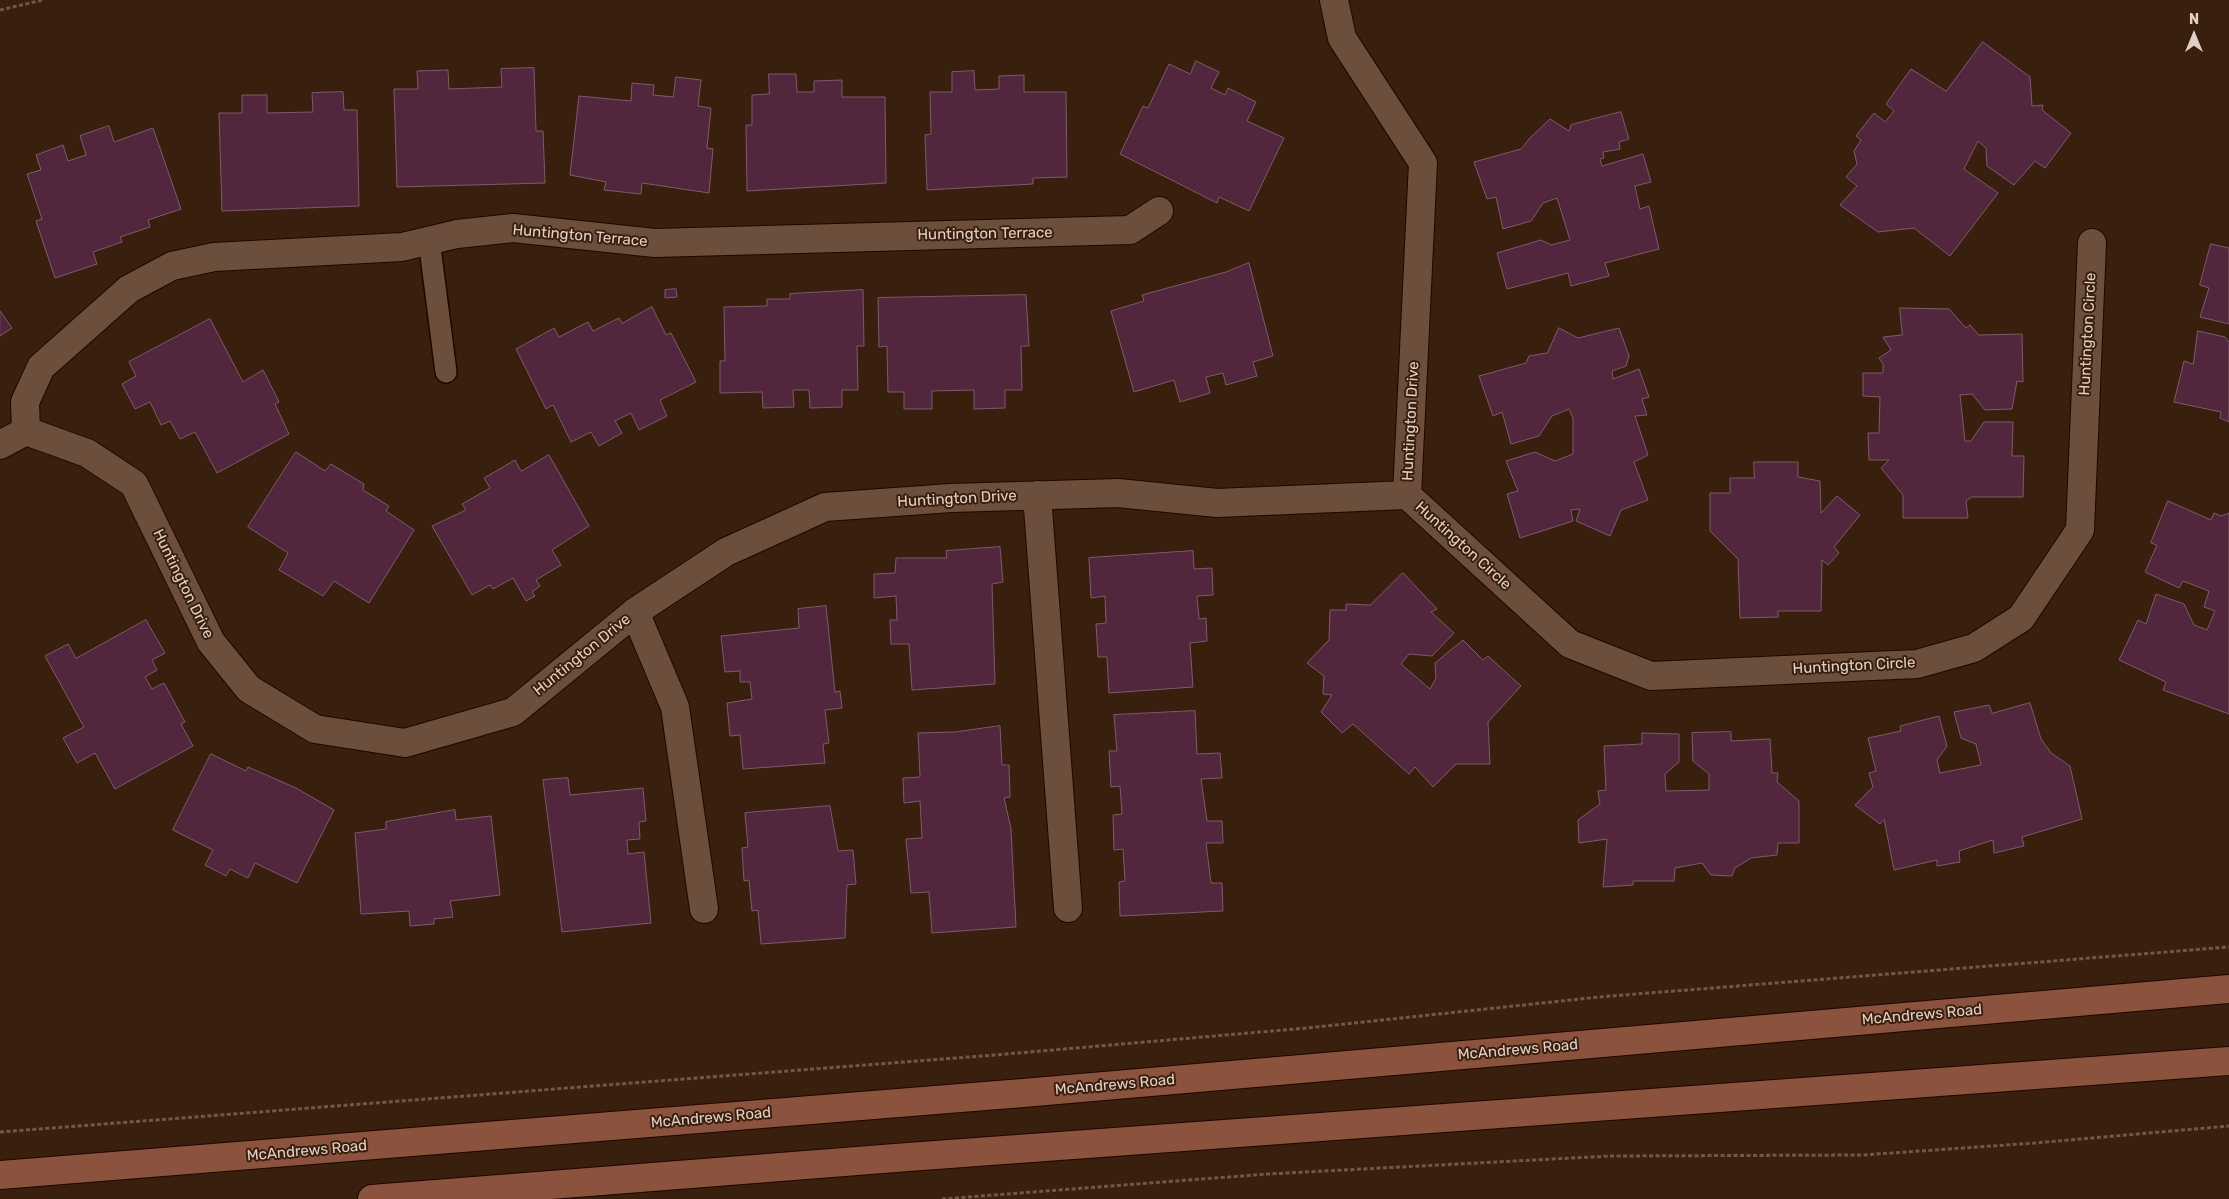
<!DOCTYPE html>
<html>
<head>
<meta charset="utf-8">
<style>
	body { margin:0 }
	#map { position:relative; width:2229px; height:1199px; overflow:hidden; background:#391f0e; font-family:Rubik,sans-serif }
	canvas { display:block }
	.north { position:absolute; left:2169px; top:10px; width:50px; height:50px; -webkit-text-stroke:4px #391f0e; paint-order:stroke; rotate:0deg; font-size:14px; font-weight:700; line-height:20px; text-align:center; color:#e1cfc5 }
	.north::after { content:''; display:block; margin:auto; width:18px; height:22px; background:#e1cfc5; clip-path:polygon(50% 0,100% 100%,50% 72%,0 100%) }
</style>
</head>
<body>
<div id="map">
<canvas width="2229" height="1199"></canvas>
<div class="north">N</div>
</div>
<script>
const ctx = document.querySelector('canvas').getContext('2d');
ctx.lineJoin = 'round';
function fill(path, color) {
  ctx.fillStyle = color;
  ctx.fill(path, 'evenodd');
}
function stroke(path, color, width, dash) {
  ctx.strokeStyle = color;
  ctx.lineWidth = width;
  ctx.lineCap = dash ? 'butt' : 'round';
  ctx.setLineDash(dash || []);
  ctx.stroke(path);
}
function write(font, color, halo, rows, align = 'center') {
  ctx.font = font + ' Rubik,sans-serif';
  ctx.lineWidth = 4;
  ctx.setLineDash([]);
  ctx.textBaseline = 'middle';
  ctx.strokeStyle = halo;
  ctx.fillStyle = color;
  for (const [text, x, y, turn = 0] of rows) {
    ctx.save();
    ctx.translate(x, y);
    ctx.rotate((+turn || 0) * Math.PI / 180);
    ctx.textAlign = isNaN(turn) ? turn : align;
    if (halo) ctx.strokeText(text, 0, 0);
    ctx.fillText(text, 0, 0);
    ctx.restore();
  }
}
const building = new Path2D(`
	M1983,42L2030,77L2032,106L2043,105L2042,110L2071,133L2045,168L2035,161L2014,185L1987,166L1986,148L1978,141L1964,169L1998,193L1950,256L1914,228L1878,232L1840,205L1857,186L1846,177L1857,164L1854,151L1861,140L1856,136L1874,113L1885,122L1894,111L1886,104L1911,69L1946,91Z
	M1196,61L1219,72L1211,88L1225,95L1228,88L1256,102L1247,121L1284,138L1249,211L1219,197L1217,203L1120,154L1143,106L1148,108L1169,64L1190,74Z
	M534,68L536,131H543L545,183L397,187L394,89H418L417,71L448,70L449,89L502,87L501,69Z
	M974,71L975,90L999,89V76L1024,75V92H1066L1067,177L1033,178V184L927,190L925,135L931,134L930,92H952V72Z
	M769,74H796L797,92H814V81L842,80V97H885L886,183L747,191L746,125H752V95L769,94Z
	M676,77L701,80L698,106L711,108L707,148L713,149L709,193L642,183L641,194L604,190L606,182L570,175L579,96L631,101L632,83L654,85L653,95L673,97Z
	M343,92L344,110H357L359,206L222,211L219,113H242V95H267V113L313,112L312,93Z
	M1621,112L1629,139L1619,142L1620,149L1603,152L1604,158L1600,159L1602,166L1643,154L1651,182L1635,186L1640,209L1649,206L1659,249L1605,263L1609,276L1571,286L1568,273L1507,289L1497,253L1541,240L1551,245L1570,240L1557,198L1543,203L1531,221L1503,229L1496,197L1487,199L1474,162L1521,149L1530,138L1550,119L1569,131L1571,125Z
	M109,126L114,142L153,128L181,209L148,220L150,227L120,237L122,242L93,252L97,264L55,278L36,221L42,219L27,174L41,170L36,155L63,145L68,161L86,155L80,136Z
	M2211,244L2229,248V324L2200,317L2209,288L2200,285Z
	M1249,263L1273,356L1253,362L1257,376L1226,385L1223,373L1206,377L1210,393L1180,402L1174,380L1134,392L1111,311L1144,301L1142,295L1226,272Z
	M676,289L677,297L665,298V290Z
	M863,290L864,346H857L858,390H842V407L810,408L809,390H793L794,407L763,408L762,392L720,393V361H725L724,307L767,306V299H790V294Z
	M1026,295L1029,346H1021L1022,390H1005V408L974,409V390L932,391V409H904V392H888L887,346L879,347L878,298Z
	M652,307L666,335L671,333L696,382L660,400L667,416L639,430L631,413L615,421L622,433L599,446L591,432L571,442L553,405L546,409L516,349L554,328L559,337L588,322L593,331L619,318L622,323Z
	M1900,308L1949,309L1966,328L1970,325L1979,335L2022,334L2023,382L2017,381L2012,409L1985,410L1972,394L1960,395L1965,441H1971L1984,422H2013L2012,456H2024L2023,497H1972L1966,501L1968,518H1903V495L1881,468L1889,460H1869L1868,433H1879L1880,397L1863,396V373H1883V364L1879,358L1891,350L1883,337L1902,335Z
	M0,311L12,328L0,336Z
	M210,319L243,382L263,370L279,402L275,404L289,434L217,473L195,432L180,439L170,421L161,425L150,402L135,409L122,384L136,376L129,362Z
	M1559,328L1578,338L1619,328L1629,356L1626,366L1612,371L1613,379L1639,369L1649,397L1642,399L1647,415L1635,416L1648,455L1634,462L1648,500L1621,510L1610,536L1576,521L1580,509L1571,510L1573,521L1520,538L1507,494L1518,491L1506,461L1535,452L1555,461L1573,454V418L1569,409L1552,416L1539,436L1511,444L1502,412L1493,416L1479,376L1526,363L1529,356L1547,353Z
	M2198,331L2225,337L2229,342V422L2220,418L2221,412L2174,402L2184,361L2193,364Z
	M296,452L325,471L331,464L364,484L363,490L389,506L386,511L414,530L369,603L334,581L323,596L279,570L288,553L248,527Z
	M549,455L589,526L552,550L561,565L536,580L540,586L532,592L535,596L526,601L513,578L493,589L490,585L472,595L432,526L466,510L462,504L490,488L484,478L515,460L521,471Z
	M1754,462H1798V477L1820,481L1821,513L1837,496L1860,515L1834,547L1839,553L1828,565L1822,560L1821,611H1778V617L1740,618L1738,559L1710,531V493H1730V478H1754Z
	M2168,501L2211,520L2214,513L2221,516L2229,513V714L2163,690L2166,682L2119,660L2138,620L2146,624L2156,594L2184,604L2194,625L2207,630L2215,611L2204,607L2209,591L2183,581L2179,588L2145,572L2157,545L2151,543Z
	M1000,547L1003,582L992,584L995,684L912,690L909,644H891L890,620H897L896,596L874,598V574L895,573L896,558H947L946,551Z
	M1193,551L1194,569L1212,568L1213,595L1197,596L1199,619L1206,618L1207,641L1190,643L1193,687L1109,693L1107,657H1098L1096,624L1106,623L1105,596L1091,598L1089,558Z
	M1403,573L1437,609L1431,612L1454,633L1432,656L1409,654L1401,664L1430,689L1436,678L1435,663L1463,640L1483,660L1488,656L1521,686L1488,722L1490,764H1456L1433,787L1415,767L1409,774L1353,724L1342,733L1321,712L1332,695L1323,694L1324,676L1307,663L1329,640L1330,610H1346V604L1370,605Z
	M826,606L835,692L840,691L842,708L825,710L829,743L823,744L825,763L743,769L740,735L730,736L727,703L752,699L750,682H740V671L725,672L721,636L799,628L798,609Z
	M146,620L165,653L152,660L157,670L145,677L152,689L164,683L185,722L181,724L193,746L115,789L95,753L77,763L63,738L84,727L45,656L68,644L76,658Z
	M2030,703L2041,739L2051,753L2070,766L2082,819L2022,837L2024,846L1994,853L1993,840L1959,851L1960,862L1937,866V860L1894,870L1884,819L1880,824L1855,805L1873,787L1869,773L1876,771L1868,738L1901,731L1900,726L1939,716L1947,746L1937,760L1940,773L1981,765L1976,744L1961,738L1954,712L1989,705L1992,713Z
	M1195,711L1197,754L1220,753L1222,778L1201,779L1207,821H1222L1223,843H1206L1211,883H1222L1223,911L1120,916L1119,882L1125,881L1123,849L1114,850L1113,815L1122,814L1120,786L1111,787L1109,751H1117L1114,715Z
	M1000,726L1002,765H1009L1010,797L1004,798L1011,829L1016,927L932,933L929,892L911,893L906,839L922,838L920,801L904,803L903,778L920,777L918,733L955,732Z
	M1731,732V741L1770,739L1772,773H1778L1777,782L1799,801V843H1778L1777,855L1751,858L1735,868L1732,876L1711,875L1702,863L1675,868L1674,881H1633V885L1603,887L1607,839L1579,843L1578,820L1600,804L1598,791L1606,790L1604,746L1642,744V733L1679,734V762L1665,774L1666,791L1709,790V774L1693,761L1692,733Z
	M211,754L246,771L248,767L296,788L334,810L297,883L255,863L248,878L230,869L226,876L205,865L213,850L173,830Z
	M568,778L570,795L643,788L646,821L639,822L640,839L627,840L628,854L644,852L651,923L562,932L543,780Z
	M830,806L838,851L853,850L856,884L847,885L845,938L761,944L758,910L752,911L749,880L744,881L742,848L748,847L745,813Z
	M455,810L456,820L491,816L500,895L450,901L453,917L434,919V924L410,926L409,911L361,914L355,833L386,829V822Z`);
fill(building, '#52273e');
stroke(building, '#7c5b6b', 1);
const lane = new Path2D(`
	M429,240L446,372`);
const street = new Path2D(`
	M1334,0L1342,38L1423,163L1407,495
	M26,431L25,402L41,367L129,289L172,266L214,257L402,247L457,234L513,228L655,243L1130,230L1159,211
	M0,445L26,431L87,453L134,484L211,642L249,689L315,729L405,743L513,712L635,612L726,552L825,507L951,498L1118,493L1217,503L1407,495
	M1037,495L1068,908
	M1407,495L1570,644L1651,676L1917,664L1974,648L2021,618L2080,530L2092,243
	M635,612L675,707L704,909`);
const secondary = new Path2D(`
	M0,1175L1023,1093L2229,989
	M372,1199L908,1157L2229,1061`);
stroke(lane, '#1f0700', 24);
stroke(street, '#1f0700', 30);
stroke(secondary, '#1f0700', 30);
stroke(new Path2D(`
	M0,10L43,0
	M0,1132L995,1055L1307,1028L1599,997L2229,947
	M942,1199L1268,1174L1610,1156L1863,1155L2035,1143L2229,1126`), '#6f5849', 3, [4, 2.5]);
stroke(lane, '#6b4e3c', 21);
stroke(street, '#6b4e3c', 28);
stroke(secondary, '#8b523d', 28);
write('15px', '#e1cfc5', '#391f0e', [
	["Huntington Terrace",985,234,-1],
	["Huntington Terrace",580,236,5],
	["Huntington Circle",2088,334,-87],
	["Huntington Drive",1411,421,-87],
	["Huntington Drive",957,499,-3],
	["Huntington Circle",1463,546,42],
	["Huntington Drive",183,584,64],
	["Huntington Drive",582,655,-39],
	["Huntington Circle",1854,666,-3],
	["McAndrews Road",1922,1015,-5],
	["McAndrews Road",1518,1050,-5],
	["McAndrews Road",1115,1085,-5],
	["McAndrews Road",711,1118,-5],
	["McAndrews Road",307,1151,-5]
]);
</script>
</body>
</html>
